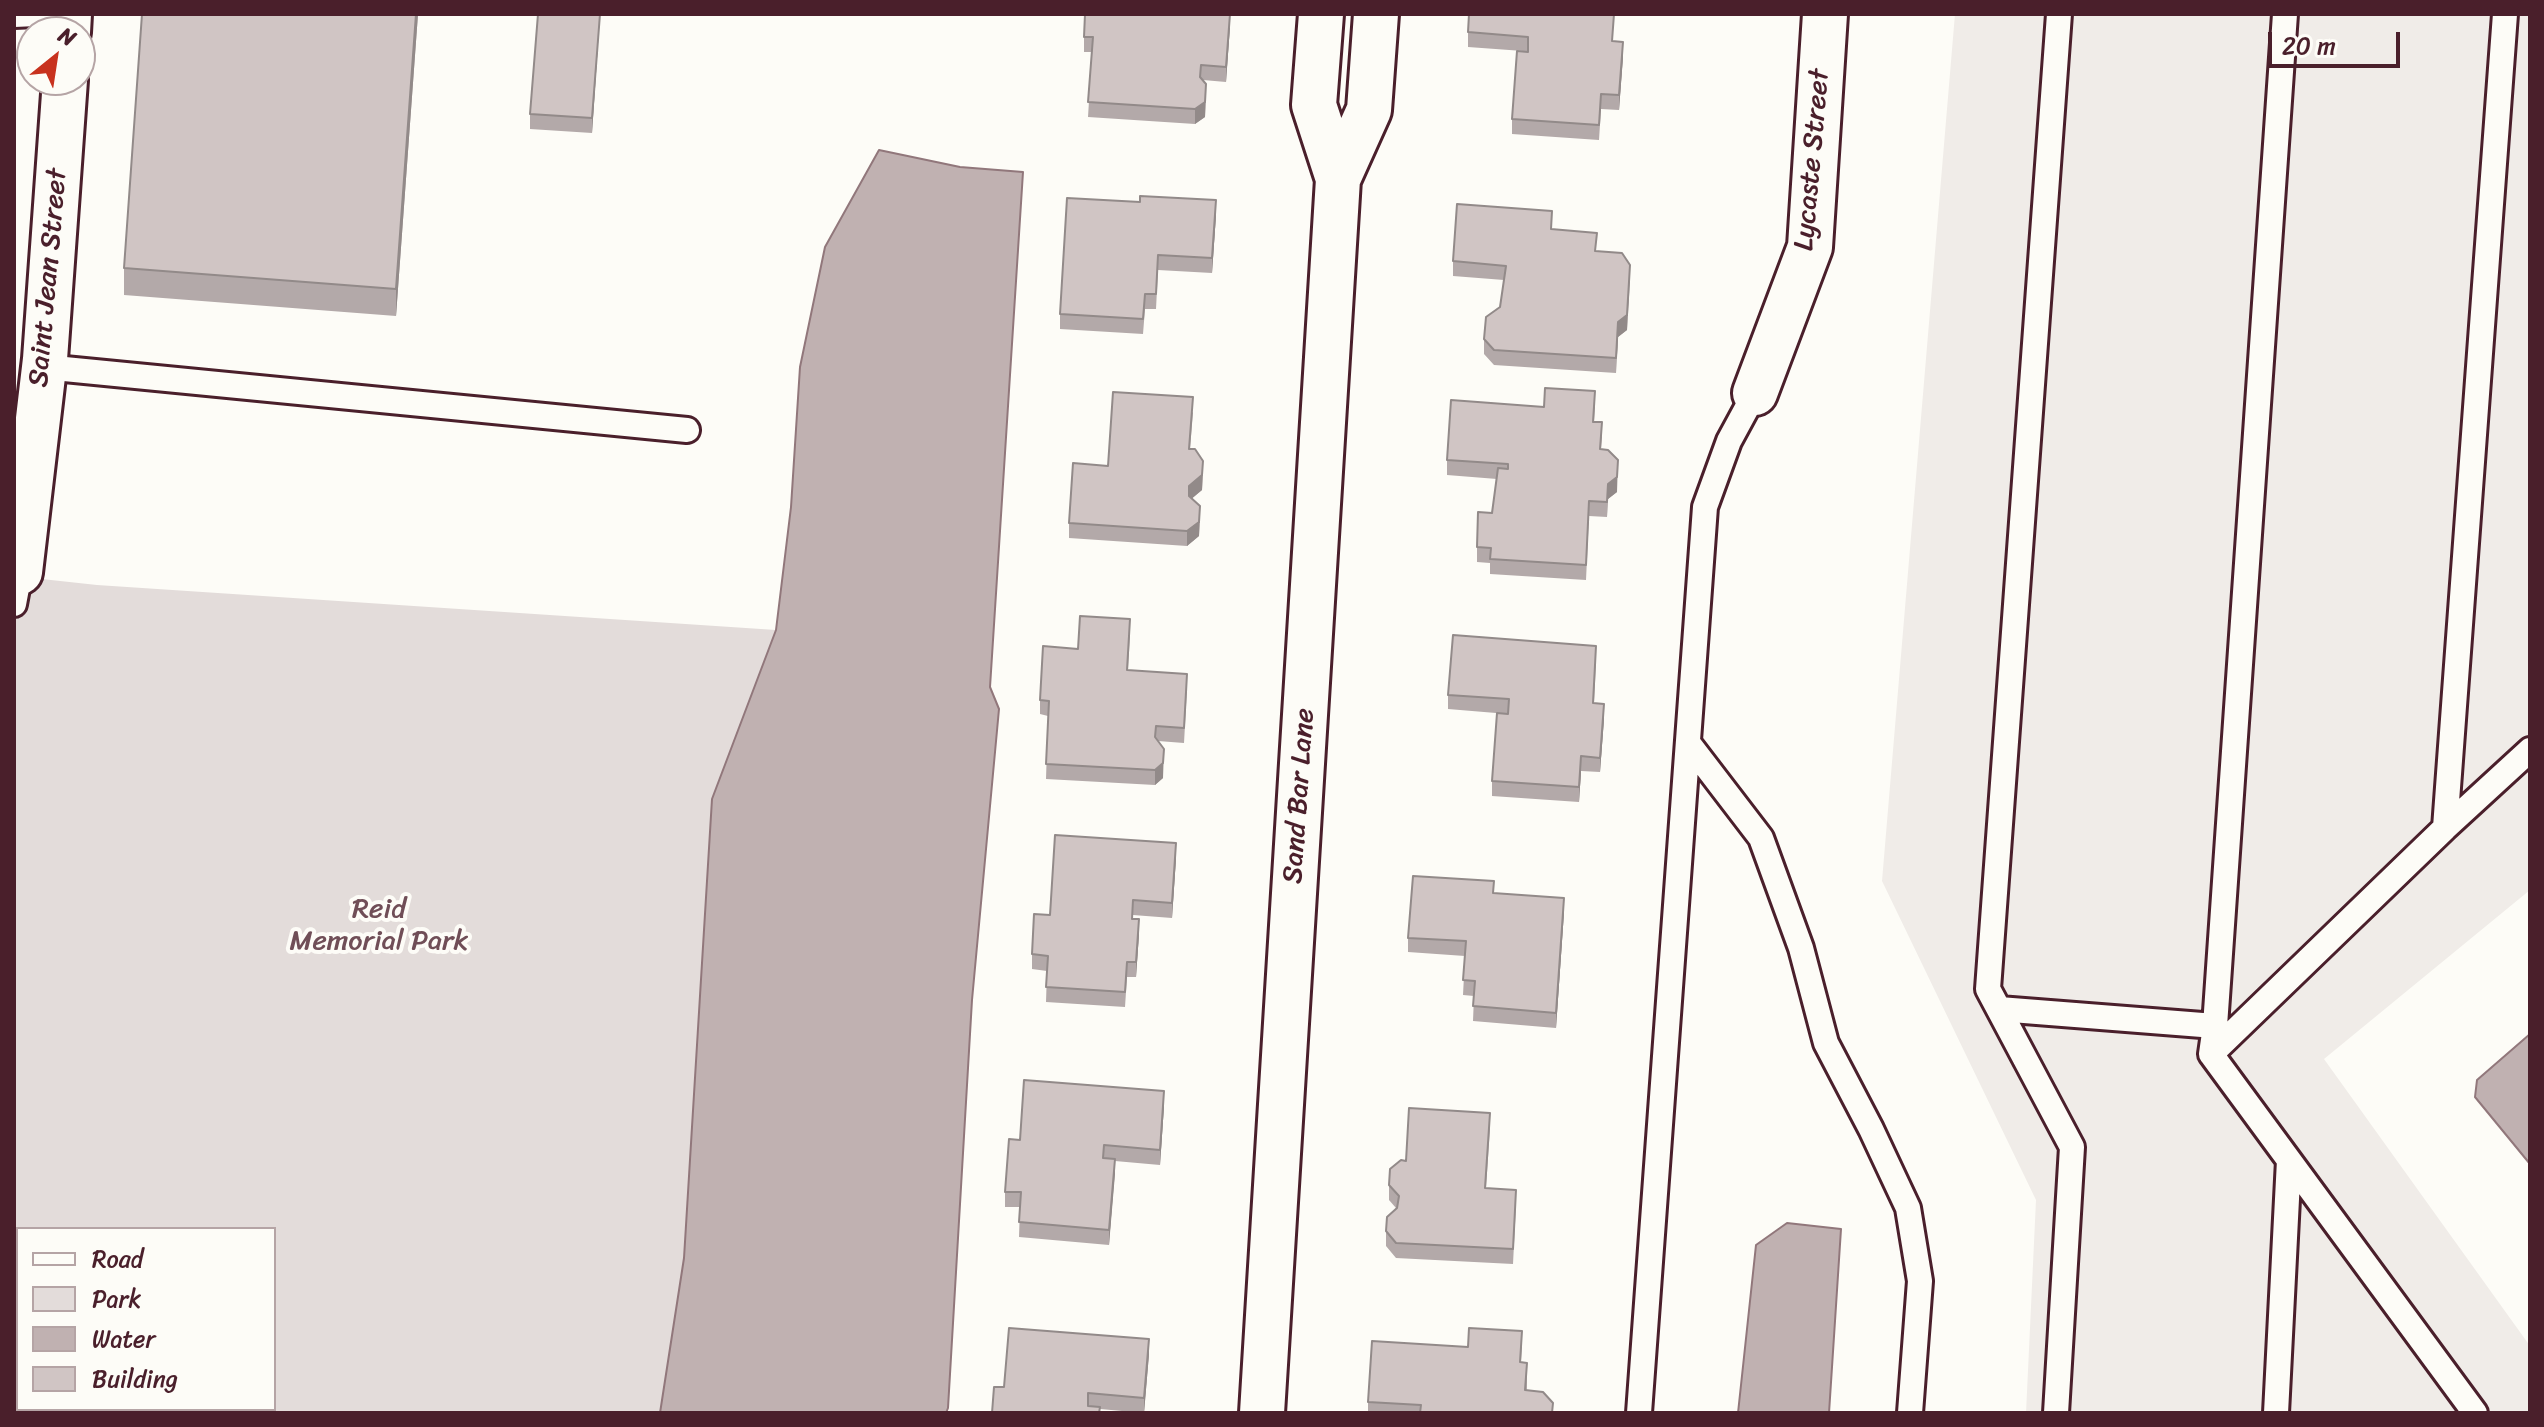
<!DOCTYPE html>
<html>
<head>
<meta charset="utf-8">
<style>
	body { margin:0 }
	#map { position:relative; width:2544px; height:1427px; overflow:hidden; background:#fdfcf7; font-family:Sriracha,sans-serif }
	canvas { display:block }
	.frame { position:absolute; inset:0; border:16px solid #4a1f2b; pointer-events:none }
	.legend { position:absolute; left:16px; top:1227px; width:260px; height:184px; box-sizing:border-box; background:#fdfcf7; border:2px solid #b5a4a5; margin:0; padding:10px 14px; list-style:none; font-size:24px; color:#4a1f2b }
	.legend li { display:flex; align-items:center; gap:16px; height:40px }
	.legend b { width:40px; border:2px solid #b5a4a5 }
	.north { position:absolute; left:16px; top:16px; width:80px; height:80px; box-sizing:border-box; background:#fdfcf7; border:2px solid #b5a4a5; border-radius:50%; rotate:30deg; font-size:22px; font-weight:700; line-height:32px; text-align:center; color:#4a1f2b }
	.north::after { content:''; display:block; margin:auto; width:28px; height:36px; background:#c8321e; clip-path:polygon(50% 0,100% 100%,50% 72%,0 100%) }
	.scale { position:absolute; left:2268px; top:32px; width:132px; height:36px; box-sizing:border-box; border:4px solid #4a1f2b; border-top:0; padding-left:10px; font-size:24px; line-height:28px; white-space:nowrap; color:#4a1f2b; -webkit-text-stroke:6px #fdfcf7; paint-order:stroke }
</style>
</head>
<body>
<div id="map">
<canvas width="2544" height="1427"></canvas>
<div class="frame"></div>
<ul class="legend">
<li><b style="height:10px;background:#fdfcf7"></b>Road</li>
<li><b style="height:22px;background:#e3dcda"></b>Park</li>
<li><b style="height:22px;background:#c0b1b1"></b>Water</li>
<li><b style="height:22px;background:#d0c5c4"></b>Building</li>
</ul>
<div class="north">N</div>
<div class="scale">20 m</div>
</div>
<script>
const ctx = document.querySelector('canvas').getContext('2d');
ctx.lineJoin = 'round';
function fill(path, color) {
  ctx.fillStyle = color;
  ctx.fill(path, 'evenodd');
}
function stroke(path, color, width, dash) {
  ctx.strokeStyle = color;
  ctx.lineWidth = width;
  ctx.lineCap = dash ? 'butt' : 'round';
  ctx.setLineDash(dash || []);
  ctx.stroke(path);
}
function write(font, color, halo, rows, align = 'center') {
  ctx.font = font + ' Sriracha,sans-serif';
  ctx.lineWidth = 8;
  ctx.setLineDash([]);
  ctx.textBaseline = 'middle';
  ctx.strokeStyle = halo;
  ctx.fillStyle = color;
  for (const [text, x, y, turn = 0] of rows) {
    ctx.save();
    ctx.translate(x, y);
    ctx.rotate((+turn || 0) * Math.PI / 180);
    ctx.textAlign = isNaN(turn) ? turn : align;
    if (halo) ctx.strokeText(text, 0, 0);
    ctx.fillText(text, 0, 0);
    ctx.restore();
  }
}
fill(new Path2D(`
	M1955,14H2530V890L2324,1059L2530,1346V1413H2026L2036,1200L1882,881Z`), '#f0ece8');
fill(new Path2D(`
	M14,576L97,585L776,630L712,799L684,1258L660,1413H14ZM18,1229H274V1409H18Z`), '#e3dcda');
const water = new Path2D(`
	M879,150L960,167L1023,172L990,687L999,709L972,1000L948,1408L946,1413H660L684,1258L712,799L776,630L791,507L800,367L825,247Z
	M2530,1034V1164L2475,1097L2477,1080Z
	M1787,1223L1841,1229L1829,1413H1738L1756,1245Z`);
fill(water, '#c0b1b1');
stroke(water, '#91777b', 2);
const lane = new Path2D(`
	M14,15L36,14
	M44,367L687,430
	M14,604L20,572
	M1689,744L1761,838L1801,948L1826,1043L1871,1129L1908,1208L1920,1281L1910,1413
	M2445,828L2505,14
	M1999,1009L2215,1026
	M2211,1054L2215,1026L2285,14
	M1639,1413L1705,507L1729,441L1755,393
	M2056,1413L2072,1147L1988,989L2059,14
	M2276,1413L2289,1160
	M2475,1413L2211,1054L2445,828L2530,750`);
const street = new Path2D(`
	M1321,14L1314,105L1338,179
	M68,32L69,14
	M1755,393L1810,247L1825,14
	M20,572L45,359L65,80
	M1262,1413L1338,179L1369,110L1376,14`);
stroke(lane, '#4a1f2b', 30);
stroke(street, '#4a1f2b', 50);
stroke(lane, '#fdfcf7', 24);
stroke(street, '#fdfcf7', 44);
fill(new Path2D(`
	M142,14H418L396,316L124,295V268Z
	M600,14L592,133L530,129V114Z
	M1230,26L1226,82L1203,80L1206,99L1205,117L1195,124L1088,117L1092,52H1084V37Z
	M1468,32L1613,41L1623,57L1619,110L1601,109L1599,140L1512,134V119L1523,51L1468,47Z
	M1216,215L1212,273L1158,270L1156,309H1145L1143,334L1060,329V314Z
	M1552,229L1596,251L1630,280L1627,330L1618,337L1616,373L1494,365L1484,354V339L1500,307L1504,280L1453,276V261Z
	M1595,406L1594,422L1602,437L1601,449L1617,492L1608,499L1607,517L1589,516L1586,580L1490,574V563L1477,562V547L1492,513L1497,479L1447,475V460L1544,407Z
	M1193,412L1190,449L1203,476L1202,490L1192,498L1200,521L1199,536L1187,546L1069,538V523L1108,466Z
	M1130,634L1128,670L1187,689L1184,743L1158,741L1163,778L1155,785L1046,779L1048,716L1040,714V700L1078,649Z
	M1596,661L1594,703L1604,719L1600,772L1581,771L1579,802L1492,796V781L1508,714L1448,709V695Z
	M1176,858L1172,918L1133,915V919L1139,934L1136,977H1127L1125,1007L1046,1002L1047,971L1032,969V954Z
	M1494,893L1564,912L1556,1028L1473,1021L1474,996L1463,995L1465,956L1408,952V938Z
	M1164,1106L1160,1165L1115,1161L1109,1245L1019,1237L1020,1207H1005V1192L1020,1140Z
	M1490,1128L1486,1188L1516,1205L1513,1264L1396,1258L1386,1246V1231L1396,1208L1389,1200V1185L1406,1161Z
	M1522,1346L1521,1362L1527,1378V1391L1553,1413H1368V1402L1468,1347Z
	M1149,1354L1144,1413L1100,1409L1004,1387Z`), '#b3a9a9');
fill(new Path2D(`
	M416,14H418L396,316V289Z
	M600,14L592,133V118Z
	M1230,14V26L1226,82V67Z
	M1623,42V57L1619,110V95Z
	M1206,84L1205,117L1195,124V109Z
	M1216,200V215L1212,273V258Z
	M1630,265L1627,330L1618,337L1616,373L1618,322Z
	M1618,460L1617,492L1608,499L1607,517L1608,484Z
	M1203,461L1202,490L1189,501V486Z
	M1200,506L1199,536L1187,546V531Z
	M1604,704V719L1600,772V758Z
	M1164,749L1163,778L1155,785V770Z
	M1581,756V771L1579,802V787Z
	M1176,843V858L1172,918V903Z
	M1564,898V912L1556,1028V1013Z
	M1139,919V934L1136,977V962Z
	M1164,1091V1106L1160,1165V1150Z
	M1115,1159V1174L1109,1245V1230Z
	M1149,1339V1354L1144,1413V1398Z`), '#928a89');
const building = new Path2D(`
	M142,14H416L396,289L124,268Z
	M538,14H600L592,118L530,114Z
	M1085,14H1230L1226,67L1201,65L1200,77L1206,84L1205,102L1195,109L1088,102L1093,37H1084Z
	M1469,14H1614L1612,41L1623,42L1619,95L1601,94L1599,125L1512,119L1517,51L1528,52V37L1468,32Z
	M1140,196L1216,200L1212,258L1158,255L1156,294H1145L1143,319L1060,314L1067,198L1140,202Z
	M1457,204L1552,211L1551,229L1597,233L1595,251L1622,253L1630,265L1627,315L1618,322L1616,358L1494,350L1484,339L1486,317L1500,307L1506,266L1453,261Z
	M1545,388L1595,391L1593,422H1602L1600,449L1608,450L1618,460L1617,477L1608,484L1607,502L1589,501L1586,565L1490,559L1491,548L1477,547L1478,512L1492,513L1498,468L1508,469V464L1447,460L1451,400L1544,407Z
	M1113,392L1193,397L1189,449H1195L1203,461L1202,475L1189,486V496L1200,506L1199,522L1187,531L1069,523L1073,463L1108,466Z
	M1080,616L1130,619L1127,670L1187,674L1184,728L1156,726L1155,737L1164,749L1163,763L1155,770L1046,764L1049,701L1040,700L1043,646L1078,649Z
	M1453,635L1596,646L1593,703L1604,704L1600,758L1581,756L1579,787L1492,781L1497,713L1508,714L1509,699L1448,695Z
	M1055,835L1176,843L1172,903L1133,900L1132,919H1139L1136,962H1127L1125,992L1046,987L1048,956L1032,954L1034,914L1050,915Z
	M1413,876L1494,881L1493,893L1564,898L1556,1013L1473,1006L1475,981L1463,980L1466,941L1408,938Z
	M1024,1080L1164,1091L1160,1150L1104,1145L1103,1158L1115,1159L1109,1230L1019,1222L1021,1192H1005L1009,1139L1020,1140Z
	M1409,1108L1490,1113L1485,1188L1516,1190L1513,1249L1396,1243L1386,1231L1387,1217L1397,1208L1399,1196L1389,1185L1390,1169L1401,1160L1406,1161Z
	M1009,1328L1149,1339L1144,1398L1088,1393V1406L1100,1407L1099,1413H992L994,1387H1004Z
	M1469,1328L1522,1331L1520,1362L1527,1363L1525,1390L1543,1392L1553,1403L1552,1413H1420L1421,1405L1368,1402L1372,1341L1468,1347Z`);
fill(building, '#d0c5c4');
stroke(building, '#928a89', 2);
write('28px', '#4a1f2b', '#fdfcf7', [
	["Lycaste Street",1813,160,-85],
	["Saint Jean Street",49,278,-85],
	["Sand Bar Lane",1300,796,-86]
]);
write('28px', '#704e57', '#fdfcf7', [
	["Reid",379,910],
	["Memorial Park",379,942]
]);
</script>
</body>
</html>
